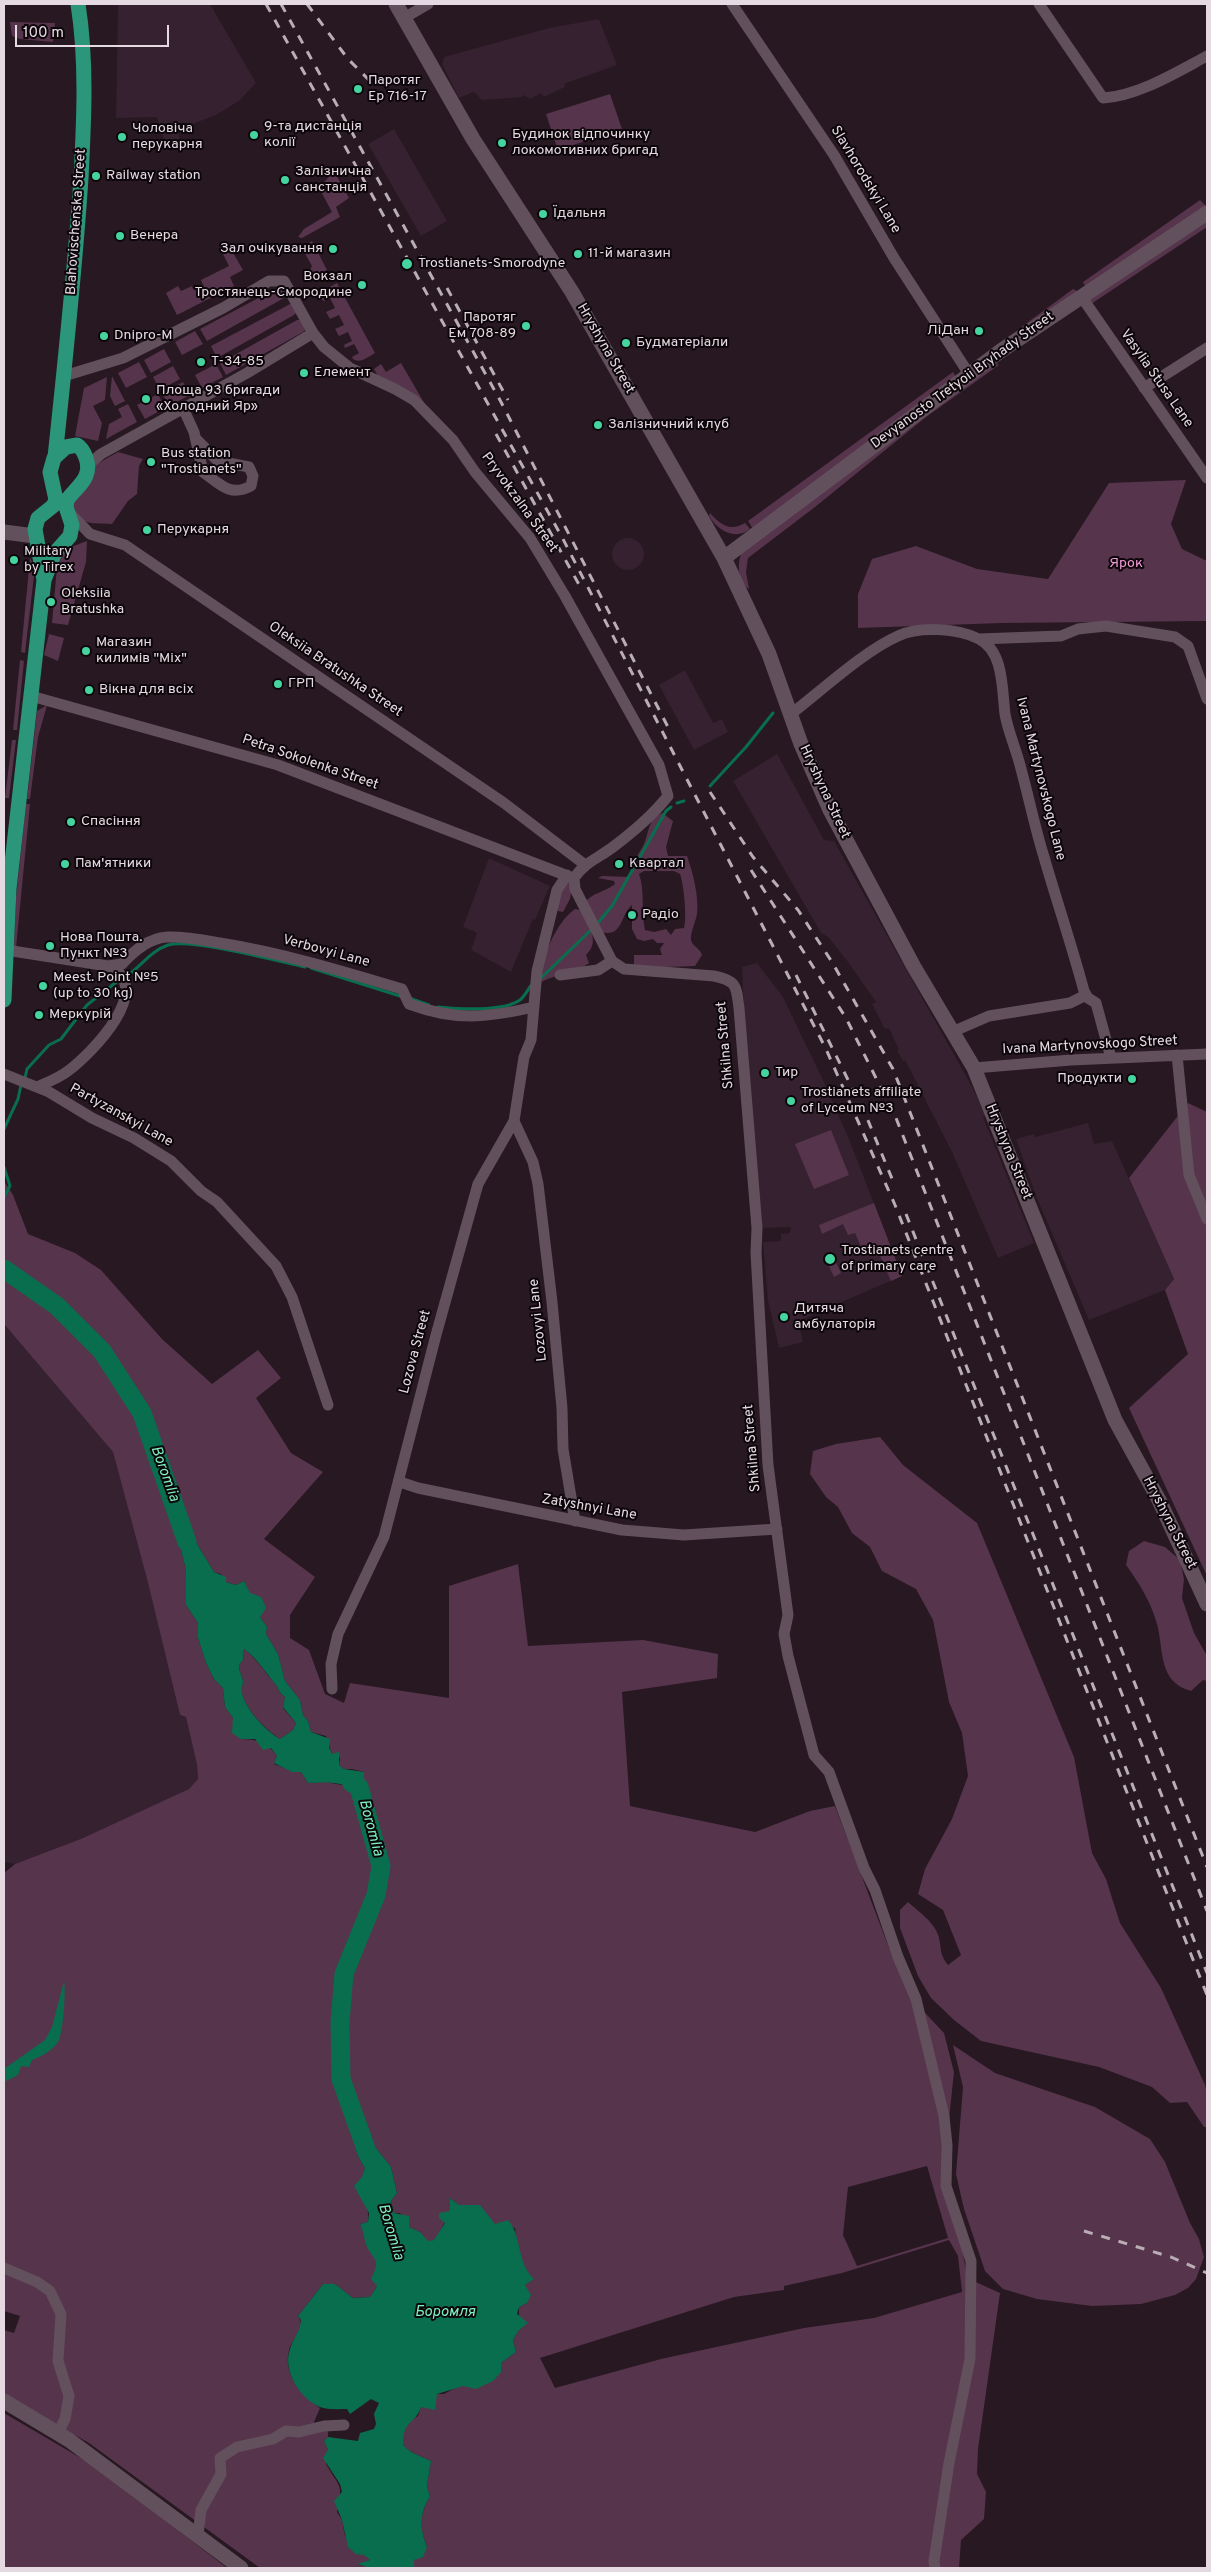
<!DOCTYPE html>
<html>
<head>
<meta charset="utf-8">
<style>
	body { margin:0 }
	#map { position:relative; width:1211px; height:2572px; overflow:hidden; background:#271822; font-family:Overpass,sans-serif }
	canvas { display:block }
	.frame { position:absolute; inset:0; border:5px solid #e5dae1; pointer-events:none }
	.scale { position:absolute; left:15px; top:25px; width:154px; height:22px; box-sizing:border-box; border:2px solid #e5dae1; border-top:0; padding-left:6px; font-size:15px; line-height:18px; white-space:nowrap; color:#e5dae1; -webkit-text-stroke:4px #0c060a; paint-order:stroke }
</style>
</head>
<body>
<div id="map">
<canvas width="1211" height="2572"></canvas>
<div class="frame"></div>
<div class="scale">100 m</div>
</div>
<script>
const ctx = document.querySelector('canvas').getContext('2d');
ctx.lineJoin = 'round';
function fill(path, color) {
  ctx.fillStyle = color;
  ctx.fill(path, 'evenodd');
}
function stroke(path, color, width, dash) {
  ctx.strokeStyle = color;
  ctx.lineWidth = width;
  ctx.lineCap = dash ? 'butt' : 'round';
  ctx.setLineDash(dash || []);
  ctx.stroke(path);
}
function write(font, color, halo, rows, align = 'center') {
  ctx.font = font + ' Overpass,sans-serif';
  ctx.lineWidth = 4;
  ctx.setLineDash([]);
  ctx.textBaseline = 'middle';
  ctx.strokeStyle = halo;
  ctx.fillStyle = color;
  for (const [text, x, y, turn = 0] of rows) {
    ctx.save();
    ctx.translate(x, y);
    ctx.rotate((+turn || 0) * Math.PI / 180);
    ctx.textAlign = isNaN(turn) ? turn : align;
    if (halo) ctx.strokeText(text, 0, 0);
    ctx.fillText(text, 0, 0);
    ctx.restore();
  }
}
fill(new Path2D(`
	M118,4H210L256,83L239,101L216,115L177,130L180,139L165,144L157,117L116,118Z
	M599,19L617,65L564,84L565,87L544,97L541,93L530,99L523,95L522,97L482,100L474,92L459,98L442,64L444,57L549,28Z
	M394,129L447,221L421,236L368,144Z
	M612 554a16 16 0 1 1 32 0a16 16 0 1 1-32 0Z
	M685,670L713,723L722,719L728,732L694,750L659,685Z
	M777,754L824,840L834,841L971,1085L986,1115L983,1117L1034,1243L998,1258L952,1152L905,1060L903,1061L897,1051L899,1050L889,1028L885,1029L872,1004L876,1002L848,962L828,937L821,933L733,781Z
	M489,858L550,886L535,920L533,919L511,972L471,950L477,933L463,927Z
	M757,963L783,997L823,1080L849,1139L902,1276L798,1321L803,1342L779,1348L768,1301L763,1242L781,1241V1234L790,1233L791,1227L762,1228L746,1049L742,967Z
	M1088,1123L1094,1144L1112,1141L1174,1279L1165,1290L1089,1320L1036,1196L1016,1139L1034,1134L1035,1137Z
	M4,1324L113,1452L148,1583L180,1715L186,1717L197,1765L198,1779L190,1789L83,1838L15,1864L4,1862Z`), '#35212f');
fill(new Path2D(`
	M10,22L55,23L53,42L20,39L12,36Z
	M610,94L622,129L558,150L546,114Z
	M334,171L349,198L336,207L340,217L302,238L298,237L304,229L332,212L319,188Z
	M1200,200L1206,206L1086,288L1083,282Z
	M1207,216V227L1091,304L1087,297Z
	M312,241L327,270L310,279L308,274L312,266L303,250L297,253L295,251Z
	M228,244L243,270L230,277L234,286L177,315L166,293L178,286L181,291L192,286L193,289L203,285L201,280L229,266L220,248Z
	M337,283L375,353C368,357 360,364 353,359L352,357L359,353L354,344L345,348L344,345L352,341L348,332L339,336L335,329L344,325L339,315L330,319L326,312L335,308L330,298L324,301L319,298L320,292Z
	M281,286L287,294L284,298L207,341L200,329Z
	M1073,289L1079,292L1038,320L1020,328Z
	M292,303L296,313L294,315L217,358L211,346Z
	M297,320H301L305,330L303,332L226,375L220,363Z
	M195,331L203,344L182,355L175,342Z
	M164,349L171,362L151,373L144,360Z
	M139,362L147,377L126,388L118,373Z
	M401,363L426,406L378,376L374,369L381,364L386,372Z
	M995,363L999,365L926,417L815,507L748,558L746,572L749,589C738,581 737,565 741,554Z
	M216,364L223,377L202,388L195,375Z
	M173,366L180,379L160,390L153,377Z
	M953,372L956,377L753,529L748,521Z
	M112,376L125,401L115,406L110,396Z
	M107,377L105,400L93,406L102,423L98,441L75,436L84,388Z
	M183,382L190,395L169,406L162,393Z
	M158,394L165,408L145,419L137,405Z
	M128,404L137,422L106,439L109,424L122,417L118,409Z
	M118,452L143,459L139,466L137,494L128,501L112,524C87,523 81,525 65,504L88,469Z
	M1186,480L1171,524L1182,549L1207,561V621L1002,623L858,628V594L872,559L916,546L977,569L1048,579L1109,483Z
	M710,513C721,525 730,532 745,523L750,529C735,541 717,530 709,516Z
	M87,541L86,562L68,625L52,623L58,556L71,547Z
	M30,558L35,567L25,653L21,652Z
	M49,634L64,638L58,661L44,655Z
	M20,660L24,661L17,730H13Z
	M47,705L38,737L30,799H27L37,711Z
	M12,740H16L9,798H5Z
	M26,804H30L16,948H14L16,898Z
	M662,813L673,821L666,847L668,856H687C693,873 699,896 697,914C696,921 690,933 691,940C692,946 700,948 702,955L695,966L638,968L634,966V955H662L660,949L664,943H657L653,939L644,941L637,939L632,929V905C619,916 624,940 597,931L585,902C594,892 603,893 615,884L614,881L598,878L602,876L631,877C630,863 639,855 644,844C649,833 648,818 662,813ZM644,871H674L680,874C684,885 687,919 684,928L675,929L671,935L666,929L654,932L645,930C641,912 645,889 639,874Z
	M569,882L572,887L570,899L563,912L558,911C554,898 560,891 569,882Z
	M575,909L581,910C588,925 601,941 586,955L589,963C574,975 552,974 536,985C544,959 552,926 575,909Z
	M1188,1103L1207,1112V1576L1129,1408L1188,1354L1165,1290L1174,1279L1129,1178Z
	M831,1130L849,1175L814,1189L795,1144Z
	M4,1181L13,1195L28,1234L75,1253L101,1270L162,1339L212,1384L258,1350L281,1378L256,1398L291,1453L323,1472L264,1539L315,1577L290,1615V1638L309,1650L325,1694L344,1703L350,1683L449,1698V1586L518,1564L528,1646L643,1640L718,1654L717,1678L622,1692L630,1806L755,1832L810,1811L835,1806L889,1948L912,1999L944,2033L954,2072L942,2185L962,2247L967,2278L1000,2293L978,2449L977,2474L986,2492L984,2519L961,2540L959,2568H414V2560L427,2547C420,2530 419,2512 430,2497L427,2486L431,2461L411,2452L403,2445V2431L408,2422L418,2416L421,2406L437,2394H444L501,2363L516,2352L513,2340L519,2330V2307L527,2303L525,2285L533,2279C521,2266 516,2245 515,2228L495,2225L480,2206L459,2205L450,2198L451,2211L435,2240L428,2242L420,2232L409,2227L400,2213H394L391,2201L397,2193L391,2167L358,2125C351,2140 356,2155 365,2168C359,2185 370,2203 368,2222L360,2224L366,2236L367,2246L376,2257L377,2286L370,2297L353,2298L335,2284H323L298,2316C307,2329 292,2338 289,2350C283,2375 301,2395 320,2408L314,2422L316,2426L328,2431V2437L324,2441L328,2450L326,2464C339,2487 344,2483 337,2512L342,2520L345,2536L370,2560L358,2565L385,2568H260L89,2443L4,2395V2330L14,2333L20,2316L4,2311V1873L15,1864L83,1838L189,1789L198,1779L197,1765L186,1717L180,1715L148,1583L113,1452L4,1324ZM192,1529L194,1539L214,1572L221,1574L226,1582L236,1585L244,1581L260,1617L267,1627L266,1634L278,1654L285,1681L300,1700L303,1715L308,1721L311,1732L326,1736L332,1754L340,1758L339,1765L344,1769H352L364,1772L363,1801L352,1787L326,1782L308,1783L301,1772L292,1771L274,1764L277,1756C268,1743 257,1739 241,1739L233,1718L225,1707L223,1688L214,1679L206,1663L198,1638V1623L186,1605V1570L177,1533ZM927,2166L948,2238L857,2266L843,2235L848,2187ZM949,2240L958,2256L962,2292L874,2318L804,2328L661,2359L555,2388L540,2358L734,2297L784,2290V2286L842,2273Z
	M874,1203L902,1276L891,1281L875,1244L862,1249L855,1233L848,1235L843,1224L822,1234L819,1225Z
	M833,1256L841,1273L834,1277L826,1260Z
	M880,1437L903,1465L977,1523L1074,1757L1092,1853L1106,1879L1120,1923L1161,1988L1205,2085L1207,2094V2127H1204L1187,2102L1170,2103L1152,2087L1099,2067L981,2041L954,2020L931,1998L918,1976L900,1928V1910L908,1902C919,1912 936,1923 939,1938C942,1951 939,1953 948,1965L961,1955L943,1910L918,1894L925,1869L952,1819L968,1776L962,1733L949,1702L933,1620L916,1589L882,1571L870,1547L852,1533L838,1507L826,1497L810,1474L813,1451L836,1444Z
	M1144,1541L1165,1547L1180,1560L1184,1579L1182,1598L1194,1633L1207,1656V1681L1203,1680L1191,1691C1158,1682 1164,1651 1157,1624C1151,1602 1139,1583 1126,1565L1129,1551Z
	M244,1649C256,1658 265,1672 276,1685C279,1689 279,1693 285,1697L283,1708L296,1723L293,1730L280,1739C265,1729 246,1710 242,1693C241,1689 243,1685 243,1681C242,1675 239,1672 239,1665L243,1660Z
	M953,2045L995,2073L1095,2107L1150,2139L1165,2162L1190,2223L1199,2239L1204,2257L1196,2279L1188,2288L1175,2295L1141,2304L1092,2306L1037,2299L1003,2289L985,2271L964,2209L956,2174L963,2087Z
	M4,2413L96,2467L227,2568H4Z`), '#56344c');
fill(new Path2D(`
	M179,1519H187L192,1529L194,1539L214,1572L226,1577V1582L236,1585L244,1581L250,1593L261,1597L266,1608L260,1617L267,1627L266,1634L278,1654L285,1681L300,1700L303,1715L308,1721L311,1732L330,1739L329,1747L332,1754L339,1752V1765L344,1769L364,1772V1802C346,1780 335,1782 308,1783L301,1772H292L274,1763L277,1756L271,1748L263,1750L255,1739H241L232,1733L233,1718L225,1707L223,1688L214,1679L206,1663L198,1638V1623L186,1605V1570L177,1533ZM244,1649C257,1658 266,1673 276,1685C279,1689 279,1693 285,1697L283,1707L296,1723L293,1730L280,1739C265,1730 246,1710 242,1693C241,1689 243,1685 243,1681C242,1675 239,1672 239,1665L243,1660Z
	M64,1981C66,1992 63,2034 58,2042C52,2051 42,2056 32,2060L29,2067L21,2066L18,2075L4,2082V2069L45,2040L52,2027Z
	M358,2125L391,2167L397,2193L391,2201L394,2213L409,2216V2227L420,2232L428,2241L434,2240L445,2223L439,2218V2213L450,2211V2198L459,2205H480L495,2224L508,2220C522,2235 516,2262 534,2279L525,2285L531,2295L527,2303L519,2307L517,2314L528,2323L519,2330L513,2340L516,2352L501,2363V2372L493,2381L476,2389L463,2386L437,2394L435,2410L421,2407C415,2425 403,2419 403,2445L411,2452L431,2461L427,2486L430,2497C419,2512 420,2530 427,2547L423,2557L414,2560V2568H371L357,2564L370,2560L364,2555L356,2554L348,2547L342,2520L334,2501L342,2492L340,2484L323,2458L328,2450L324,2441L328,2437L358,2441L360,2433L374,2429L376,2424L374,2414L379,2403L371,2399L350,2414L347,2409C339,2409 327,2410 320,2407C300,2399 282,2370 290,2349C293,2338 300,2333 301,2320L298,2316L323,2284H335L353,2298L370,2297L377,2286L371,2279C381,2259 375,2262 367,2247C364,2240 364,2231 360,2224L368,2222L369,2213L354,2186L362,2177L365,2168C355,2154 352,2141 358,2125Z`), '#096e4e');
stroke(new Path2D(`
	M710,786L746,747L773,713
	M677,803L684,801
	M597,924L612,906L666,811L671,807
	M311,968L400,996
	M125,977C140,968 150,951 168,945C190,938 278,961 305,967
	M539,980L592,929
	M409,998L429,1005
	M438,1007C458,1009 503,1012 520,1000C525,996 528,989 532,984
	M25,1078L27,1069L49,1045L61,1039L87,1005L119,980
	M4,1129L18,1099L21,1085
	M4,1167L10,1186L4,1197`), '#096e4e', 3);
stroke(new Path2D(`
	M4,1269L57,1306L102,1351L142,1413L187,1542
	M352,1783L359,1787L381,1866L376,1895L344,1974L340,2022L341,2079L366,2149`), '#096e4e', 19);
stroke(new Path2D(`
	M732,4L834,155L894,258L969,374
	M1039,4L1103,98C1138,96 1177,72 1207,56
	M404,18L428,4
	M1081,296L1207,478
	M64,376L123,358L223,308L269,281H284L313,333L324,347L350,368L395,389L414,400L453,440L475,472L530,538L565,596L659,765L668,796C652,816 633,832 613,847C597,859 585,862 574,878L575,889L612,961L624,969L714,976C738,981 736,987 739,1008L757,1228L756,1253L768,1465L788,1615L784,1634L788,1656L814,1755L829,1772L864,1868L875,1890L898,1957L916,1999L944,2116L947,2145L946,2186L971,2261L970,2359L949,2463L934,2561L935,2568
	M1144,388L1207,348
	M183,408L194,432L203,472C221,485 230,497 251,486L253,476L249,467L218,461L197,440
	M88,465L101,454L247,373L313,333
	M69,512L90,534L125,545L504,803L584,864
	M979,639L1061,636L1078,629L1106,626L1175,637L1188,646L1207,699
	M31,696L278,765L573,878
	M791,714C821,691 864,651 898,636C919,626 958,628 979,639C1004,651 1002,690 1005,714C1008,732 1017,751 1021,769C1029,798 1035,828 1044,857C1057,902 1072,946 1084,991L1088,998L1096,1003L1111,1058
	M6,950L108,966L122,964C133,952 148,938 167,937C184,936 203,940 220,943C282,953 342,971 402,989L409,1004C455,1021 486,1018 534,1007
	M560,975L598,970L612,961
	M952,1032L989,1016L1070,1003L1086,995
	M1177,1055L1189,1175L1207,1219
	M974,1068L1071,1060L1207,1054
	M4,1074L49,1092L92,1118L134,1138L171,1161L201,1191L217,1202L276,1266L292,1297L328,1405
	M37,1087C48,1082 59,1078 68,1071C92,1053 157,987 108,966
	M514,1121L533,1162L538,1184L552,1302L562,1408L563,1449L575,1521
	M400,1482L418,1488L622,1530L684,1535L777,1529
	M332,1689L331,1664L338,1634L384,1537L436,1335L478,1184L514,1121L524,1057L531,1040L537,971L557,890L567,875
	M4,2268L37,2282L50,2291L61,2314L58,2361L69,2396L65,2419L58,2433
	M198,2535L201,2510L221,2474L220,2458L237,2447L273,2439L286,2431L299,2432L324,2426L344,2425`), '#62505c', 11);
stroke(new Path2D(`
	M396,4L473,139L572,292L724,558L769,654L801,744L830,810L914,967L974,1068L1115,1420L1159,1500L1207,1604
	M4,532L35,536
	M724,558L1002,350L1207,213
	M4,2401L69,2440L241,2568`), '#62505c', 15);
stroke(new Path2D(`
	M55,457C65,364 75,271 81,178C84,120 87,61 78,4
	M4,1000L9,889L44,580L35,529L38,518L53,506L56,500L50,472L54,458L66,447L77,445C82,448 84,452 86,458C93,478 77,486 67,500L66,507L72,525L70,536L54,554L44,580`), '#2b9679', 15);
stroke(new Path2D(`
	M266,4L563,539L826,1049L895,1205L1207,1995
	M281,4L501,402L670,731
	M307,4L348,59L371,82
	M447,288L508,400
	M496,434L582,590
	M710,792L753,857L798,910L832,962L893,1069L1207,1867
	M751,870L846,1018L896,1118L1207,1911
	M796,975L867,1118L895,1186
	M906,1214L1207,1973
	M1084,2231L1171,2257L1207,2273`), '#baaeb6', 3, [9, 9]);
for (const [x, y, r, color] of [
	[358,89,5,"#45d49f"],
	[254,135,5,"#45d49f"],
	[122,137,5,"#45d49f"],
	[502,143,5,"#45d49f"],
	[96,176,5,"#45d49f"],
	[285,180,5,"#45d49f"],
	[543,214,5,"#45d49f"],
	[120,236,5,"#45d49f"],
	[333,249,5,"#45d49f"],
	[578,254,5,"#45d49f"],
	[407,264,6,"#45d49f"],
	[362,285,5,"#45d49f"],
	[526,326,5,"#45d49f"],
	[979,331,5,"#45d49f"],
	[104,336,5,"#45d49f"],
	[626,343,5,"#45d49f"],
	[201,362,5,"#45d49f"],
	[304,373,5,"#45d49f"],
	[146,399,5,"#45d49f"],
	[598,425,5,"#45d49f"],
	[151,462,5,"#45d49f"],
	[147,530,5,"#45d49f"],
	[14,560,5,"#45d49f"],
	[51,602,5,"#45d49f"],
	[86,651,5,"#45d49f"],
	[278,684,5,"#45d49f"],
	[89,690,5,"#45d49f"],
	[71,822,5,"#45d49f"],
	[65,864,5,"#45d49f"],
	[619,864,5,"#45d49f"],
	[632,915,5,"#45d49f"],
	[50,946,5,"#45d49f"],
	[43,986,5,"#45d49f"],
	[39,1015,5,"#45d49f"],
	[765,1073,5,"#45d49f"],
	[1132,1079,5,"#45d49f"],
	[791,1101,5,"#45d49f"],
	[830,1259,6,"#45d49f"],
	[784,1317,5,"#45d49f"]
]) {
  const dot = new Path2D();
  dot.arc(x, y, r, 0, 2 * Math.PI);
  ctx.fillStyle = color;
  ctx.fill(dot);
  stroke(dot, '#0c060a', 2);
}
write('14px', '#e5dae1', '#0c060a', [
	["Паротяг",368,81],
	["Ер 716-17",368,97],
	["9-та дистанція",264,127],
	["колії",264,143],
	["Чоловіча",132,129],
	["перукарня",132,145],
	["Будинок відпочинку",512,135],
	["локомотивних бригад",512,151],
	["Залізнична",295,172],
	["санстанція",295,188],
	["Railway station",106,176],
	["Їдальня",553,214],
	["Венера",130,236],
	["Зал очікування",323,249,"right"],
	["11-й магазин",588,254],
	["Trostianets-Smorodyne",418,264],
	["Вокзал",352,277,"right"],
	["Тростянець-Смородине",352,293,"right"],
	["Паротяг",516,318,"right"],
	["Ем 708-89",516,334,"right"],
	["ЛіДан",969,331,"right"],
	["Dnipro-M",114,336],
	["Будматеріали",636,343],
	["Т-34-85",211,362],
	["Елемент",314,373],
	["Площа 93 бригади",156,391],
	["«Холодний Яр»",156,407],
	["Залізничний клуб",608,425],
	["Bus station",161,454],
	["\"Trostianets\"",161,470],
	["Перукарня",157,530],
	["Military",24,552],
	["by Tirex",24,568],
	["Oleksiia",61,594],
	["Bratushka",61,610],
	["Магазин",96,643],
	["килимів \"Mix\"",96,659],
	["ГРП",288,684],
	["Вікна для всіх",99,690],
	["Спасіння",81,822],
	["Пам'ятники",75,864],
	["Квартал",629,864],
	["Радіо",642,915],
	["Нова Пошта.",60,938],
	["Пункт №3",60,954],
	["Meest. Point №5",53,978],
	["(up to 30 kg)",53,994],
	["Меркурій",49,1015],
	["Тир",775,1073],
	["Продукти",1122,1079,"right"],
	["Trostianets affiliate",801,1093],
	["of Lyceum №3",801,1109],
	["Trostianets centre",841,1251],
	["of primary care",841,1267],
	["Дитяча",794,1309],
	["амбулаторія",794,1325]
], 'left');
write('14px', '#e5dae1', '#0c060a', [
	["Slavhorodskyi Lane",865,180,59],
	["Blahovischenska Street",77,222,-86],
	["Hryshyna Street",605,349,60],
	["Vasylia Stusa Lane",1156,379,55],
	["Devyanosto Tretyoii Bryhady Street",963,381,-36],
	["Pryvokzalna Street",519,503,54],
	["Oleksiia Bratushka Street",335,670,34],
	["Petra Sokolenka Street",310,763,19],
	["Ivana Martynovskogo Lane",1040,779,76],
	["Hryshyna Street",824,792,65],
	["Verbovyi Lane",326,952,15],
	["Shkilna Street",726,1045,-95],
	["Ivana Martynovskogo Street",1090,1046,-3],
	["Partyzanskyi Lane",121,1116,29],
	["Hryshyna Street",1008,1152,68],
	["Lozovyi Lane",539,1320,-96],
	["Lozova Street",416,1352,-75],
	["Shkilna Street",753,1448,-95],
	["Zatyshnyi Lane",589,1508,10],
	["Hryshyna Street",1169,1523,63]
]);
write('14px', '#f59cd9', '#0c060a', [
	["Ярок",1126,564]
]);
write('italic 15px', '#7cf1c0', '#0c060a', [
	["Boromlia",164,1474,70],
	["Boromlia",370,1828,75],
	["Boromlia",390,2232,73],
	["Боромля",445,2313]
]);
</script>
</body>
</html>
